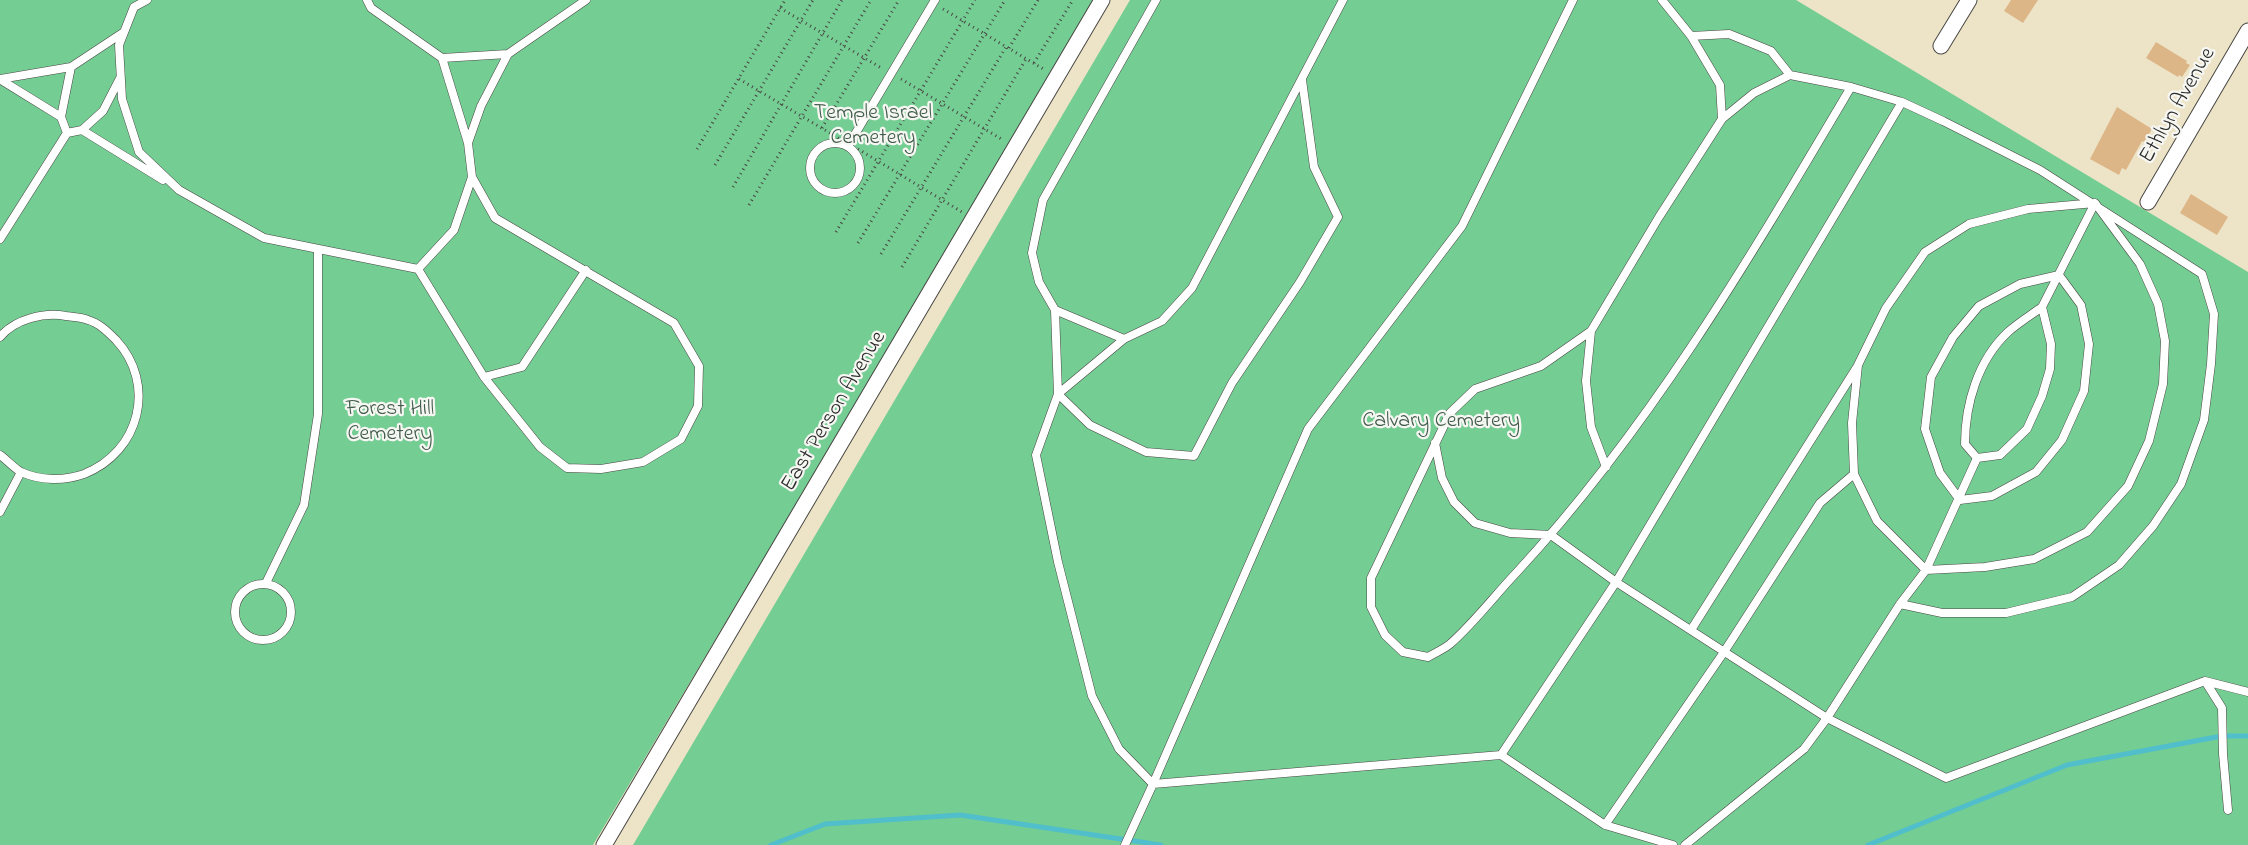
<!DOCTYPE html>
<html>
<head>
<meta charset="utf-8">
<style>
	body { margin:0 }
	canvas { display:block; background:#ede4c8 }
</style>
</head>
<body>
<canvas width="2248" height="845"></canvas>
<script>
const ctx = document.querySelector('canvas').getContext('2d');
ctx.lineJoin = 'round';
function fill(path, color) {
  ctx.fillStyle = color;
  ctx.fill(path, 'evenodd');
}
function stroke(path, color, width, dash) {
  ctx.strokeStyle = color;
  ctx.lineWidth = width;
  ctx.lineCap = dash ? 'butt' : 'round';
  ctx.setLineDash(dash || []);
  ctx.stroke(path);
}
function write(font, color, halo, rows, align = 'center') {
  ctx.font = font + ' "Indie Flower",sans-serif';
  ctx.lineWidth = 4.5;
  ctx.setLineDash([]);
  ctx.textBaseline = 'middle';
  ctx.strokeStyle = halo;
  ctx.fillStyle = color;
  for (const [text, x, y, turn = 0] of rows) {
    ctx.save();
    ctx.translate(x, y);
    ctx.rotate((+turn || 0) * Math.PI / 180);
    ctx.textAlign = isNaN(turn) ? turn : align;
    if (halo) ctx.strokeText(text, 0, 0);
    ctx.fillText(text, 0, 0);
    ctx.restore();
  }
}
fill(new Path2D(`
	M0,0H1099L917,301L593,845H0Z
	M1130,0H1796L2248,272V845H633Z`), '#74cd93');
stroke(new Path2D(`
	M771,845L825,824L960,815L1161,845
	M1868,845L2067,765L2222,736H2248`), '#51becb', 5);
fill(new Path2D(`
	M2011,0H2038L2023,23L2004,11Z
	M2156,42L2187,61L2186,63L2190,65L2182,77L2179,75L2178,77L2146,58Z
	M2117,107L2152,129L2144,142L2142,141L2126,170L2122,168L2119,175L2090,159Z
	M2191,194L2228,217L2217,235L2180,213Z`), '#ddb687');
const service = new Path2D(`
	M147,0L134,7L119,45L122,99L139,152L179,190L264,238L418,269L454,230L472,177L468,143L481,106L508,54L586,0
	M367,0L371,8L442,58L468,143
	M1156,0L1043,200L1032,253L1039,282L1055,310L1124,339L1162,321L1192,288L1343,0
	M1662,0L1691,36L1720,85L1722,119
	M1691,36L1729,34L1771,51L1790,75
	M442,58L508,54
	M0,79L71,67L124,32
	M1,80L61,117L67,133L82,130L163,180
	M1851,87L1902,102L1943,121L2040,170L2202,274L2214,314L2211,364L2204,420L2181,484L2153,526L2119,565L2072,597L2006,613H1942L1900,604
	M61,117L71,67
	M82,130L103,111L120,78
	M810 168a25 25 0 1 1 50 0a25 25 0 1 1-50 0Z
	M848,146L935,0
	M2095,203L2140,264L2158,304L2165,341L2163,384L2149,441L2128,486L2087,532L2034,559L1985,567L1926,570L1877,521L1854,474L1852,423L1858,365L1886,308L1925,252L1969,224L2028,209Z
	M0,239L67,133
	M418,269L484,377L540,447L567,468L601,469L643,462L681,439L698,406L699,366L674,323L495,218L472,177
	M2059,275L2081,305L2089,344L2084,391L2062,440L2036,472L1992,496L1960,500L1940,473L1925,429L1931,377L1953,337L1979,306L2020,284Z
	M2042,307L2051,344L2050,369L2042,396L2027,429L2000,455L1977,458L1965,444C1965,404 1978,360 2008,332C2018,323 2031,315 2042,307Z
	M2042,307L2095,203
	M1055,310L1058,394L1036,455L1058,562L1092,696L1119,749L1153,784L1125,845
	M1591,331L1541,366L1475,389L1450,413L1371,578V607L1385,635L1403,652L1428,657C1435,653 1444,649 1450,644C1474,623 1495,595 1517,572C1651,427 1751,256 1851,87L1790,75L1754,93L1722,119L1659,217L1591,331L1586,381L1591,427L1606,467
	M0,337C15,319 44,312 66,316C73,317 82,317 88,320C99,323 108,332 116,340C157,384 140,452 84,474C64,481 41,481 21,472C14,468 7,460 0,455
	M1124,339L1058,394L1090,425L1146,452L1194,456L1232,383L1300,282L1338,217L1314,167L1302,80
	M484,377L522,367L586,270
	M1435,443L1442,478L1454,502L1475,523L1510,533L1551,535L1616,582L1827,718L1946,778L2205,681L2248,692
	M0,512L21,472
	M266,583L304,505L318,414V249
	M235 612a28 28 0 1 1 56 0a28 28 0 1 1-56 0Z
	M1691,630L1857,367
	M2205,681L2222,708L2223,754L2228,810
	M1501,755L1153,784L1308,429L1462,226L1573,0
	M1605,825L1724,652L1820,503L1854,474
	M1673,845L1605,825L1501,755L1616,582L1902,102
	M1685,845L1804,749L1827,718L1900,604L1926,570L1977,458`);
const minor = new Path2D(`
	M1941,46L1969,0
	M2148,202L2248,31
	M604,845L1102,0`);
stroke(service, '#484743', 9);
stroke(minor, '#484743', 17);
stroke(new Path2D(`
	M780,8L883,69
	M943,9L1045,70
	M1009,48L1038,0
	M1034,63L1073,0
	M739,79L840,139
	M901,79L1003,140
	M822,128L899,0
	M697,149L785,0
	M858,149L962,212
	M715,165L813,0
	M733,187L842,0
	M749,205L871,0
	M836,232L975,0
	M858,243L1005,0
	M881,254L1006,47
	M902,267L1026,59`), '#484743', 3, [1, 4]);
stroke(service, '#fff', 8);
stroke(minor, '#fff', 15);
write('22px', '#2b2b2b', '#f6f6f2', [
	["Ethlyn Avenue",2179,106,-60],
	["East Person Avenue",835,412,-59]
]);
write('22px', '#415c4a', '#f6f6f2', [
	["Temple Israel",873,114],
	["Cemetery",873,139],
	["Forest Hill",390,410],
	["Cemetery",390,435],
	["Calvary Cemetery",1441,422]
]);
</script>
</body>
</html>
